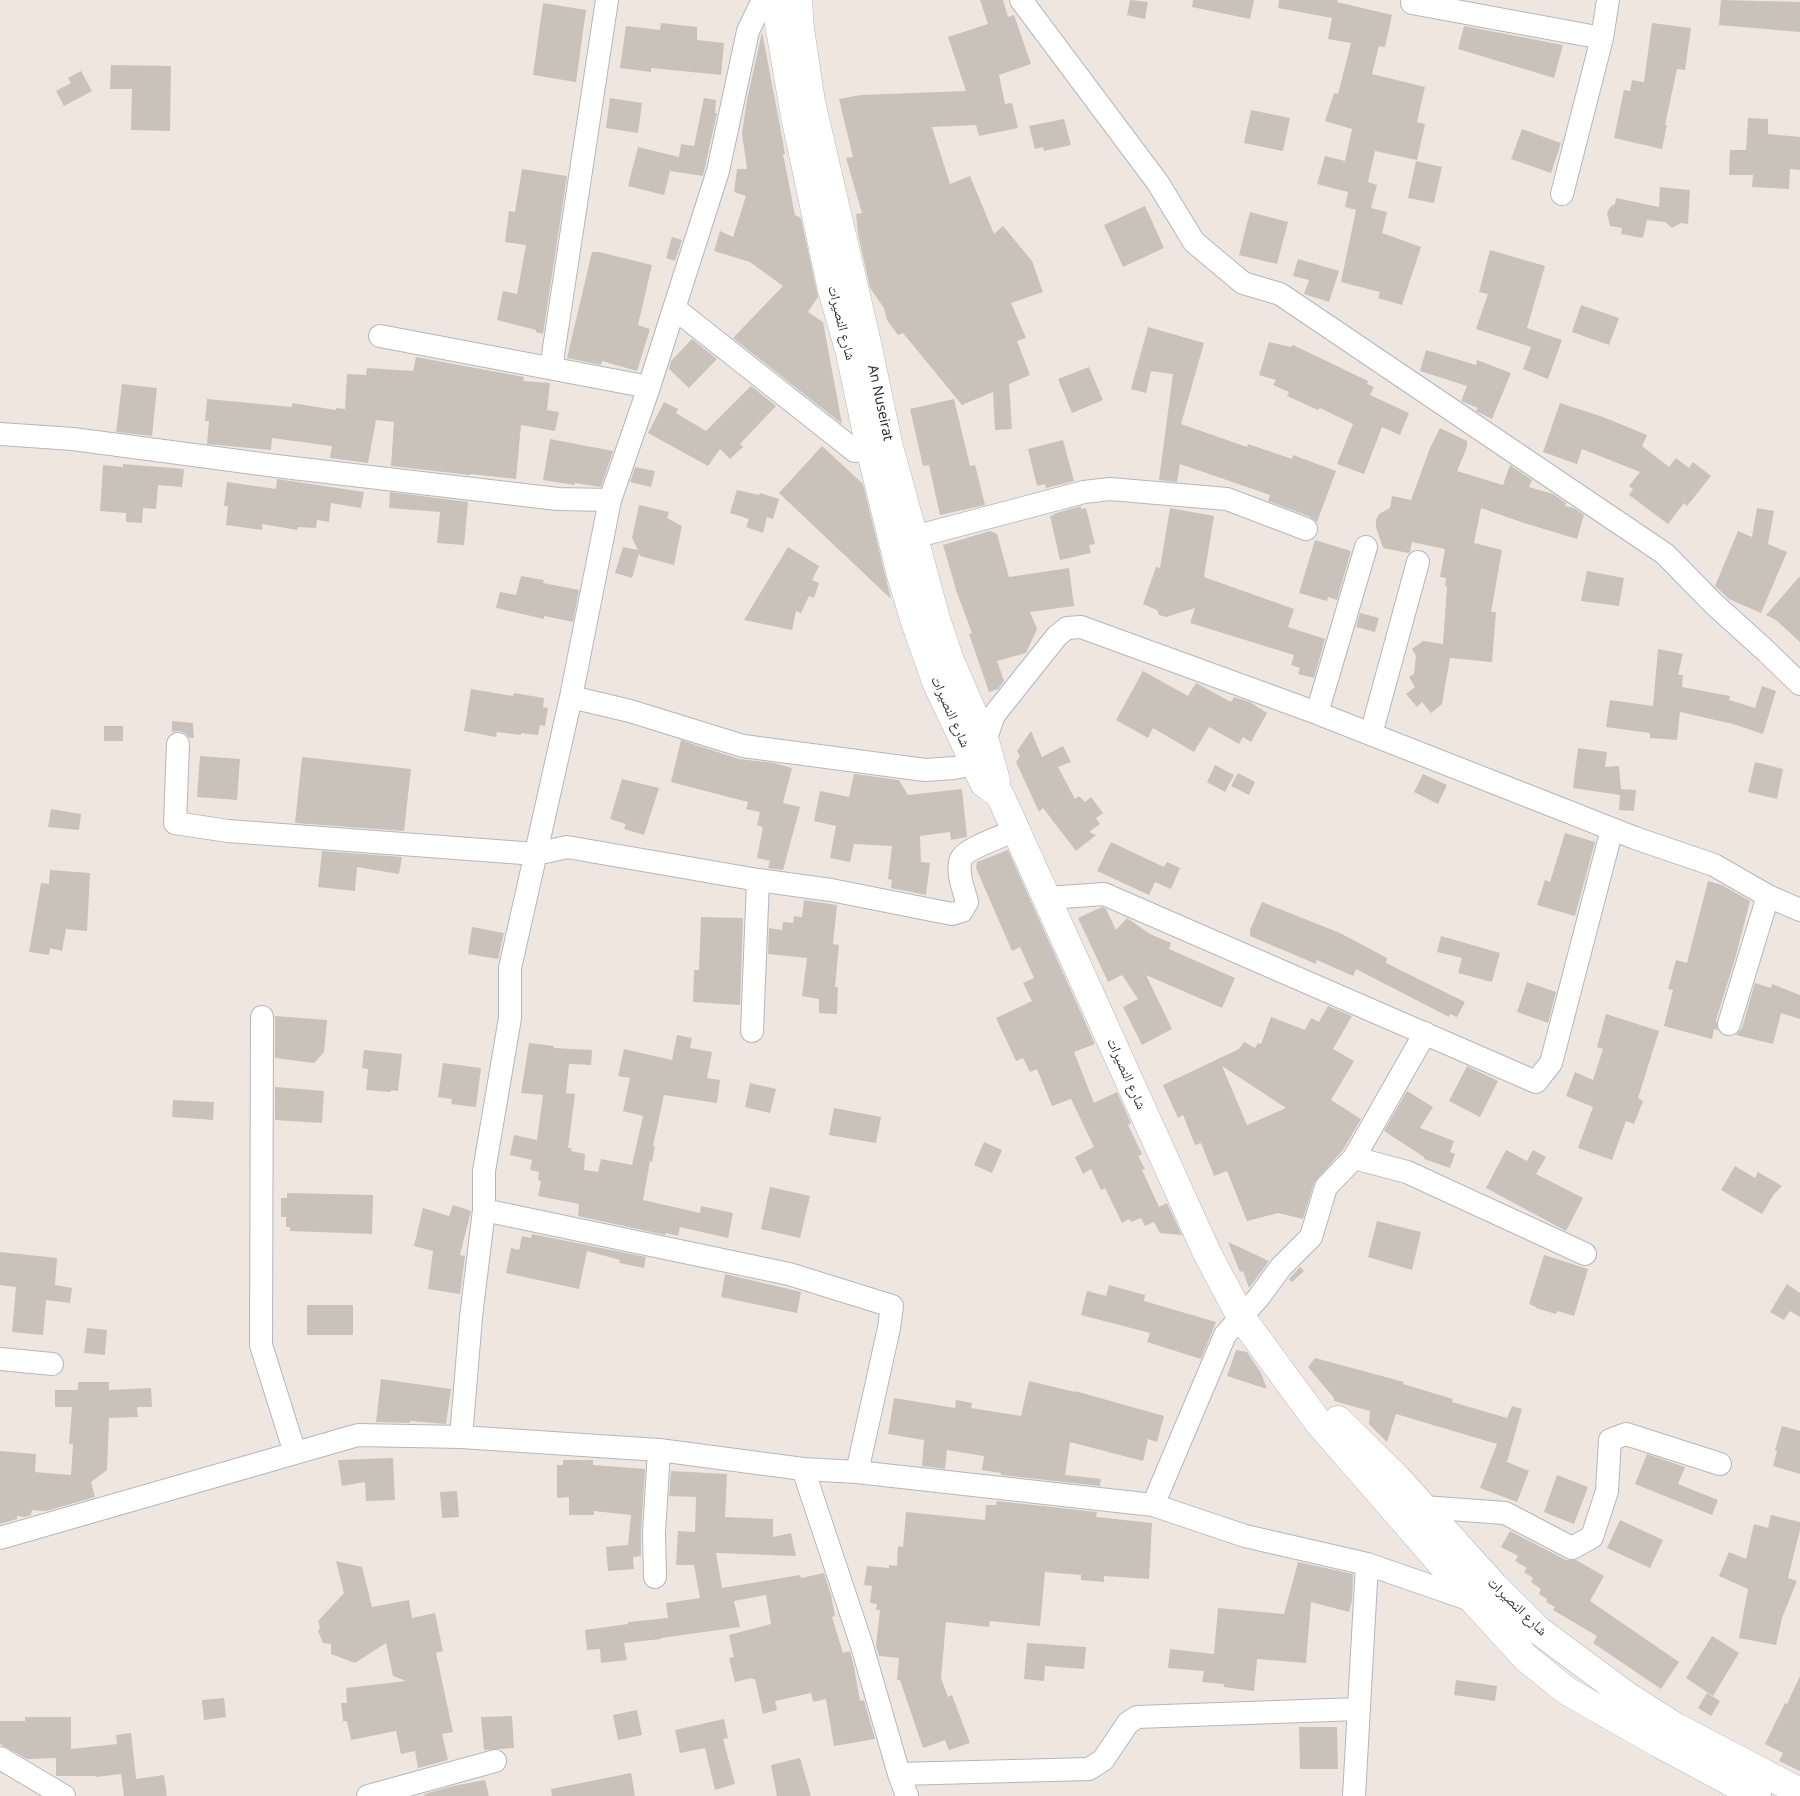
<!DOCTYPE html>
<html>
<head>
<meta charset="utf-8">
<style>
	body { margin:0 }
	canvas { display:block; background:#efe7df }
</style>
</head>
<body>
<canvas width="1800" height="1796"></canvas>
<script>
const ctx = document.querySelector('canvas').getContext('2d');
ctx.lineJoin = 'round';
function fill(path, color) {
  ctx.fillStyle = color;
  ctx.fill(path, 'evenodd');
}
function stroke(path, color, width, dash) {
  ctx.strokeStyle = color;
  ctx.lineWidth = width;
  ctx.lineCap = dash ? 'butt' : 'round';
  ctx.setLineDash(dash || []);
  ctx.stroke(path);
}
function write(font, color, halo, rows, align = 'center') {
  ctx.font = font + ' "Noto Sans","Noto Naskh Arabic",sans-serif';
  ctx.lineWidth = 4;
  ctx.setLineDash([]);
  ctx.textBaseline = 'middle';
  ctx.strokeStyle = halo;
  ctx.fillStyle = color;
  for (const [text, x, y, turn = 0] of rows) {
    ctx.save();
    ctx.translate(x, y);
    ctx.rotate((+turn || 0) * Math.PI / 180);
    ctx.textAlign = isNaN(turn) ? turn : align;
    if (halo) ctx.strokeText(text, 0, 0);
    ctx.fillText(text, 0, 0);
    ctx.restore();
  }
}
fill(new Path2D(`
	M980,0H1003L1008,17L1014,15L1031,64L999,75L1005,104L1012,103L1018,128L979,136L976,125L932,127L950,184L970,176L994,234L1003,226L1032,261L1043,292L1011,303L1026,338L1017,341L1030,375L1009,384L1012,429L995,430L993,392L962,405L903,333L898,335L887,320L884,308L870,288L858,234L856,214L862,213L846,158L853,157L839,99L861,95L966,91L948,37L988,24Z
	M1130,0L1148,2L1145,19L1127,15Z
	M1193,0H1254L1250,19L1192,7Z
	M1279,0H1338L1337,2L1392,15L1385,47L1379,46L1372,74L1425,87L1417,122L1425,124L1417,160L1375,151L1368,182L1377,185L1371,208L1387,212L1382,233L1421,247L1402,305L1378,298L1380,292L1341,282L1356,210L1345,207L1348,192L1317,184L1325,156L1345,161L1352,129L1325,121L1334,93L1338,94L1351,43L1328,39L1332,18L1278,8Z
	M1721,0L1800,2V32L1719,25Z
	M543,3L586,10L576,82L533,75Z
	M661,23L697,27V40L724,43L721,75L651,68V72L620,68L626,26L660,30Z
	M1652,23L1691,28L1685,70L1677,69L1665,125H1667L1662,149L1614,138L1624,90L1630,91L1632,80L1644,82Z
	M1464,26L1563,45L1554,78L1458,49Z
	M762,32L780,126L785,154H783L795,215L801,218L818,297L808,312L823,322L842,424L733,338L783,286L750,262L714,251L720,231L733,237L746,196L734,192L737,169H747L742,133L747,100Z
	M111,65L171,66L170,131L131,130L132,89H110Z
	M81,71L92,91L64,106L56,91L71,83L68,78Z
	M610,98L642,103L638,133L606,128Z
	M704,98L716,100L715,113H717L703,176L670,171L664,195L628,186L638,147L679,157L681,144L694,146Z
	M1251,110L1290,118L1283,151L1244,143Z
	M1748,118L1768,119V134L1800,137V170L1790,169L1789,189L1752,187L1753,175H1729L1730,150H1746Z
	M1064,119L1071,145L1044,151L1043,147L1035,149L1029,126Z
	M1522,129L1561,143L1551,173L1511,159Z
	M1416,161L1442,167L1434,203L1408,198Z
	M522,169L567,176L543,334L536,332V330L497,320L503,291L517,294L526,245L505,242L509,211L515,212Z
	M1660,187L1690,190L1688,224L1681,223L1672,228L1665,222L1647,220L1643,238L1621,234L1622,228L1610,226L1607,213L1610,207L1615,204L1616,198L1659,207Z
	M1145,206L1164,248L1123,267L1104,225Z
	M1250,212L1288,222L1277,264L1239,255Z
	M672,237L682,240L675,261L666,258Z
	M1490,250L1545,266L1527,328L1562,340L1548,379L1523,369L1531,347L1476,329L1488,294L1479,292Z
	M592,252H599L652,265L638,325L650,329L637,371L602,361L601,365L567,358Z
	M1298,259L1339,271L1329,302L1304,294L1309,280L1293,276Z
	M1581,305L1619,318L1609,345L1572,332Z
	M1148,327L1204,343L1181,424L1247,447L1248,444L1292,459L1293,455L1336,471L1317,522L1311,517L1268,501L1270,495L1180,464L1177,482L1159,480L1173,374L1151,371L1146,393L1131,389Z
	M692,339L717,359L689,388L669,369L671,361Z
	M1269,342L1291,347L1293,345L1368,381L1367,384L1374,387L1370,395L1409,413L1400,435L1382,427L1364,474L1337,464L1353,424L1320,408L1318,410L1287,396L1289,392L1273,385L1276,380L1259,375Z
	M1426,350L1476,365L1477,360L1511,373L1492,419L1476,411L1478,408L1461,401L1467,386L1420,371Z
	M416,357L524,377L523,381L550,383L547,410L559,412L555,431L521,425L516,479L470,474V475L391,466L394,422L376,420L368,463L330,458L332,446L272,438L271,450L207,444L209,421H205L207,399L292,407V403L336,410V408L345,409L347,374L366,375L367,368L413,371Z
	M1089,367L1103,400L1072,413L1058,379Z
	M122,384L157,388L152,436L116,432Z
	M751,386L776,406L740,444L743,447L730,459L720,449L708,466L648,433L664,402L678,409L676,413L706,431Z
	M954,399L970,466L975,465L985,505L940,515L929,465L923,466L910,409Z
	M1560,403L1603,417L1647,435L1642,446L1669,467L1676,458L1689,468L1693,462L1711,476L1687,506L1684,503L1668,524L1629,495L1633,489L1629,486L1640,472L1582,449L1577,464L1543,452Z
	M1440,428L1467,441V447L1457,471L1503,485L1510,465L1532,480L1529,487L1553,494L1566,503L1565,506L1574,508L1584,515L1577,539L1521,522L1481,508L1474,543L1502,550L1491,612H1496L1492,662L1450,658L1442,704L1431,713L1422,702L1417,707L1406,694L1415,687L1409,677L1414,674L1416,656L1412,649L1423,641L1443,644L1447,586H1445L1446,578L1440,577L1445,549L1412,542L1410,552L1408,553L1383,548L1376,527V520L1379,514L1390,508L1392,496L1411,500L1430,448Z
	M550,439L613,451L601,487L575,483L574,485L543,480Z
	M1063,440L1074,481L1046,488L1045,484L1037,486L1028,449Z
	M822,446L863,484L891,599L779,493Z
	M123,464L184,469L182,487L158,485L156,509L143,508L142,523L126,522V513L100,511L103,465L123,467Z
	M635,467L655,471L651,487L630,482Z
	M277,479L364,492L361,508L331,503L329,522L317,520L316,528L298,527L297,530L262,524V530L226,525L228,506H224L227,482L276,489Z
	M737,490L759,495L760,493L779,499L773,519L767,517L763,533L746,527L749,519L730,513Z
	M390,492L468,502L464,545L437,543L440,512L389,508Z
	M639,505L669,512L667,518L682,526L674,565L640,556L639,553L632,578L615,573L623,547L638,550L632,538Z
	M1081,506V509L1086,508L1095,544L1089,545L1091,553L1060,560L1050,516L1054,515L1053,514Z
	M1170,508L1214,516L1204,577L1294,609L1288,627L1325,639L1314,678L1298,674L1300,668L1291,665L1294,655L1190,623L1195,608L1166,617L1159,615L1157,610L1143,604L1156,567L1160,568Z
	M1757,508L1774,511L1768,544L1787,552L1761,613L1729,599L1715,586L1738,531L1752,537Z
	M990,531L997,534L1009,577L1069,568L1074,606L1030,612L1037,629L1026,653L997,661L1004,681L998,689L989,692L969,634L972,633L957,593L943,545Z
	M1315,540L1351,551L1337,600L1328,597L1327,601L1299,593Z
	M788,547L819,566L812,580L819,583L814,598L809,596L801,613L796,611L792,630L744,620Z
	M1587,571L1624,578L1619,606L1581,601Z
	M521,576L544,580L543,583L579,590L573,622L544,616V619L496,608L500,592L516,595Z
	M1800,576V642L1776,620L1766,615Z
	M1360,613L1379,618L1375,632L1356,627Z
	M1658,649L1683,654L1678,675H1683L1682,687L1730,696L1729,700L1755,708L1762,686L1776,691L1763,734L1733,724L1680,712L1677,740L1650,738V733L1606,727L1610,700L1653,706Z
	M1143,671L1188,696L1196,683L1231,702L1234,697L1250,702L1267,713L1251,742L1243,737L1239,744L1209,727L1194,752L1153,728L1148,738L1116,720Z
	M471,689L513,696L514,693L544,698L543,707L548,708L545,726L540,725L538,735L521,733V735L497,732L496,737L464,731Z
	M172,721L193,723L194,738H190L185,733L179,731L172,732Z
	M104,726H123V741H104Z
	M1031,731L1042,757L1063,746L1071,762L1058,767L1075,799L1079,796L1085,802L1091,797L1103,813L1096,818L1100,824L1089,832L1096,835L1076,851L1043,808L1039,812L1016,762L1020,756L1017,751Z
	M681,740L739,759L774,763L792,768L783,803L800,807L783,870L768,868L770,861L757,858L763,827L757,825L760,812L746,809L748,802L671,782Z
	M1578,748L1607,752L1605,767L1619,766L1621,789L1636,790L1634,811L1619,810L1620,795L1573,788Z
	M200,756L240,759L237,800L197,797Z
	M302,757L411,769L404,831L295,823Z
	M1755,762L1783,769L1777,799L1748,792Z
	M1215,765L1234,775L1225,792L1207,782Z
	M1238,773L1255,782L1249,795L1231,786Z
	M854,774L899,780L908,795L962,789L967,837L951,840L950,832L920,836L921,862L930,863L926,895L891,888L892,880L888,879L892,846L854,844L850,862L830,858L836,826L814,821L820,791L849,797Z
	M1423,774L1447,785L1438,804L1414,792Z
	M622,779L659,788L644,835L624,829L626,824L610,819Z
	M51,809L81,814L79,830L48,827Z
	M1565,833L1595,842L1575,916L1537,905L1545,880L1550,882Z
	M1111,842L1164,867L1167,862L1180,868L1171,889L1155,882L1149,895L1097,871Z
	M1008,850L1095,1044L1074,1052L1094,1103L1117,1092L1131,1123L1128,1125L1142,1154L1138,1156L1145,1169L1142,1170L1159,1207L1167,1203L1182,1235L1160,1233L1154,1222L1145,1226L1141,1218L1131,1222L1129,1219L1122,1223L1105,1188L1101,1190L1091,1169L1083,1174L1075,1157L1094,1147L1071,1099L1052,1106L1037,1069L1030,1072L1023,1058L1016,1061L996,1018L1032,1001L1023,983L1034,978L1020,947L1012,951L976,868L977,862Z
	M322,851L402,857L399,874L357,867L355,891L318,887Z
	M50,870L90,873L87,931L66,929L62,951L50,948L49,955L29,952L41,883L49,884Z
	M1708,881L1722,885L1750,901L1735,959L1716,1020L1718,1030L1714,1029L1712,1039L1664,1026L1673,990L1668,989L1676,960L1687,963Z
	M804,900L837,905L833,944L839,945L835,987H838L837,1014L819,1013V999L802,996L807,958L768,954L769,928L782,930L783,922L793,923L794,916L802,917Z
	M1262,902L1340,933L1387,958L1386,963L1465,1002L1457,1017L1450,1014L1449,1017L1356,969L1353,976L1317,960L1316,964L1250,936V930Z
	M1102,907L1106,909L1116,930L1127,918L1150,934L1171,943L1169,949L1235,978L1222,1008L1146,975L1172,1029L1142,1045L1123,1007L1138,999L1122,975L1108,982L1078,918Z
	M701,917L743,918L740,1005L693,1002L694,970H699Z
	M472,927L504,933L498,959L468,954Z
	M1441,936L1500,953L1492,982L1458,973L1462,958L1437,952Z
	M1527,982L1556,992L1548,1023L1517,1012Z
	M1755,983L1771,988L1772,984L1800,995V1019L1781,1013L1773,1044L1736,1035L1742,1028Z
	M1328,1006L1352,1016L1333,1049L1354,1061L1331,1100L1361,1119L1343,1150L1314,1183L1303,1219L1278,1213L1247,1221L1227,1171L1214,1176L1201,1143L1195,1145L1183,1115L1178,1118L1163,1085L1239,1049L1244,1042L1255,1048L1258,1043L1261,1044L1271,1017L1305,1030L1311,1018L1319,1022ZM1222,1066L1286,1108L1247,1125Z
	M1606,1014L1659,1031L1638,1098L1643,1101L1634,1124L1626,1121L1612,1160L1578,1148L1593,1107L1566,1096L1575,1072L1593,1080L1603,1049L1597,1047Z
	M275,1016L327,1020L324,1052L314,1063L275,1058Z
	M677,1035L692,1038L690,1048L712,1052L707,1078L720,1080L717,1103L664,1095L653,1146H655L652,1162L650,1161L643,1200L700,1213L701,1206L733,1213L728,1238L680,1227L678,1236L666,1233L665,1235L578,1216L579,1204L538,1196L541,1181L538,1180L539,1172L530,1170L532,1160L510,1155L514,1135L537,1140L543,1095L521,1093L529,1043L554,1046V1048L592,1050L591,1065L569,1064L566,1093L575,1094L568,1148H572L571,1151L585,1154L584,1170L598,1172L601,1159L632,1165L643,1116L623,1111L630,1078L618,1076L624,1049L672,1060Z
	M364,1050L402,1054L398,1091L391,1090V1092L366,1090L368,1069L362,1068Z
	M443,1063L481,1068L476,1107L451,1104L452,1099L438,1097Z
	M1467,1066L1498,1081L1480,1117L1449,1101Z
	M750,1083L776,1089L770,1113L745,1107Z
	M275,1087L324,1091L322,1123L275,1120Z
	M1407,1091L1433,1107L1420,1128L1454,1141L1450,1152L1455,1154L1450,1168L1424,1159V1157L1384,1131Z
	M173,1100L214,1102L213,1120L172,1117Z
	M834,1108L881,1117L876,1143L829,1135Z
	M984,1142L1002,1150L992,1173L974,1165Z
	M1506,1150L1527,1161L1533,1150L1546,1157L1536,1174L1583,1198L1566,1231L1486,1188Z
	M1735,1166L1755,1178L1758,1172L1782,1186L1774,1194L1762,1214L1721,1190Z
	M770,1187L810,1196L800,1238L761,1229Z
	M287,1193L373,1195L372,1234L290,1231V1227H286V1217H281V1198H287Z
	M453,1205L471,1211L460,1255L465,1256L460,1294L428,1289L433,1251L414,1246L423,1208L449,1216Z
	M1377,1221L1421,1232L1412,1270L1368,1257Z
	M532,1234L646,1257L644,1268L619,1263L620,1260L587,1251L579,1289L506,1273L511,1248L519,1250L522,1236L531,1238Z
	M1228,1242L1269,1261L1249,1288L1243,1271L1240,1272Z
	M0,1252L57,1258L55,1285L72,1288L70,1303L46,1300L43,1335L12,1332L16,1287L0,1285Z
	M1544,1255L1588,1269L1574,1316L1557,1311L1556,1314L1536,1308V1307L1529,1304Z
	M1300,1267L1304,1271L1292,1282L1289,1279Z
	M725,1274L801,1292L797,1313L721,1297Z
	M1787,1284L1800,1293V1317L1790,1311L1784,1320L1770,1312Z
	M1109,1285L1145,1295L1144,1301L1216,1322L1201,1359L1147,1342L1150,1333L1081,1315L1087,1291L1106,1296Z
	M307,1305H353V1335H307Z
	M87,1328L107,1330L105,1355L84,1353Z
	M1236,1350L1247,1352L1261,1373L1267,1389L1227,1376Z
	M1315,1358L1404,1382L1403,1384L1453,1399L1452,1402L1507,1418L1512,1406L1522,1409L1507,1462L1529,1471L1517,1502L1480,1488L1497,1444L1396,1414L1387,1442L1369,1424L1370,1411L1334,1401V1398L1308,1367Z
	M381,1379L451,1389L446,1424L410,1421V1423L376,1422Z
	M1029,1381L1075,1392V1391L1164,1416L1157,1442L1148,1439L1143,1461L1070,1442L1065,1475L1101,1479L1100,1486L1001,1475V1473L982,1470L984,1456L947,1450L945,1469L922,1466L924,1440L888,1434L894,1398L955,1408L956,1400L972,1403L971,1408L1021,1416Z
	M78,1382H109V1390L151,1388L152,1407H137L138,1417L109,1418L107,1470L91,1482L95,1497L46,1511L32,1510L31,1515L25,1517L17,1516V1519L0,1524V1451L36,1454L35,1472L71,1475L73,1444H69L72,1407H55V1390H78Z
	M1782,1426L1800,1431V1474L1773,1466L1777,1451L1775,1450Z
	M1647,1454L1685,1467L1678,1484L1718,1500L1712,1515L1635,1484Z
	M393,1458L395,1500L366,1501L365,1482L342,1486L338,1460Z
	M563,1460H593V1465L645,1469L641,1532V1556L633,1557L634,1569L608,1571L606,1547L628,1545L631,1515L594,1511V1515H569V1497L557,1498V1465H563Z
	M671,1471L727,1474L725,1517L773,1519V1537L791,1533L796,1556L716,1553L722,1588L800,1575L801,1578L824,1573L831,1595L835,1616L832,1617L843,1653L850,1651L854,1667L860,1701L864,1700L875,1739L834,1746L826,1699L813,1702L811,1693L775,1701L777,1710L763,1714L755,1679H752V1678L735,1682L729,1658L734,1657L729,1635L771,1624L766,1595L734,1601L740,1627L661,1638V1639L624,1643L627,1660L601,1663L600,1649L587,1650L585,1630L628,1624V1622L668,1618L666,1603L700,1598L694,1565H676L678,1531L695,1532L696,1497L669,1496Z
	M1557,1475L1588,1487L1574,1524L1544,1512Z
	M457,1491L459,1517L442,1518L440,1492Z
	M997,1501L1097,1512L1096,1517L1152,1523L1149,1579L1104,1576V1582L1081,1580V1575L1045,1572L1040,1626L990,1621L989,1627L946,1622L941,1678L948,1697L952,1695L970,1743L949,1750L945,1740L923,1748L900,1680H897L899,1658L879,1656L876,1646L880,1610H876L877,1604L870,1603L872,1586L864,1585L867,1566L889,1568V1565L897,1566L898,1546L903,1547L906,1512L985,1520L986,1505H996Z
	M1771,1515L1800,1522V1530L1788,1578L1797,1581L1782,1618L1776,1645L1739,1638L1748,1589L1719,1576L1729,1552L1746,1559L1754,1524L1768,1528Z
	M1620,1520L1663,1540L1650,1568L1607,1548Z
	M1510,1531L1566,1560H1576L1604,1576L1590,1601L1679,1662L1661,1689L1593,1643L1597,1636L1553,1610L1555,1607L1546,1602L1547,1599L1539,1594L1541,1589L1531,1582L1533,1578L1524,1572L1527,1568L1515,1561L1518,1556L1501,1547Z
	M336,1561L362,1567L372,1607L409,1600L412,1618L435,1613L443,1651L436,1653L453,1732L442,1734L448,1760L418,1768L415,1751L401,1754L396,1731L351,1740L347,1721H343L341,1703H347L346,1688L406,1681L393,1676L386,1643L355,1663L331,1654V1644L323,1643L318,1631L320,1628L318,1621L344,1593Z
	M1298,1562L1353,1574L1352,1600L1349,1612L1311,1602L1306,1663L1257,1659L1254,1691L1224,1687V1684L1202,1682L1204,1671L1168,1668L1170,1649L1214,1654L1218,1608L1284,1614Z
	M1712,1636L1739,1653L1713,1696L1686,1678Z
	M1027,1643L1086,1647L1084,1669L1045,1666L1044,1681L1024,1679Z
	M1800,1676V1771L1779,1761L1783,1753L1765,1744L1785,1703L1787,1704Z
	M1456,1680L1497,1686L1495,1701L1454,1695Z
	M1707,1693L1720,1701L1711,1716L1698,1708Z
	M224,1698L226,1717L204,1720L202,1700Z
	M637,1710L642,1735L618,1740L613,1715Z
	M512,1716L514,1748L484,1750L481,1717Z
	M25,1717H71V1749L117,1744L116,1735L131,1733L136,1779L164,1775L167,1796H124L121,1774L96,1777L95,1776H56V1758L27,1759L0,1744V1721H25Z
	M724,1719L728,1738L723,1739L735,1784L715,1790L705,1748L680,1753L675,1730Z
	M1299,1727H1337L1338,1769H1300Z
	M800,1758L811,1796H777L771,1765Z
	M631,1773L635,1796H552L551,1789Z
	M485,1780L489,1796H425L424,1794L453,1786Z`), '#c8c2ba');
const minor = new Path2D(`
	M1021,0L1158,183L1194,242L1243,283L1280,294L1665,554L1714,604L1767,652L1800,684
	M1412,3L1602,38
	M1562,194L1602,38L1608,0
	M674,308L855,451L887,443
	M380,336L649,387
	M551,368L607,0
	M0,434L73,439L276,466L558,499L610,500
	M914,537L1084,492L1110,489L1227,499L1306,529
	M571,697L630,711L743,746L925,770L954,768L990,761
	M1317,713L1366,547
	M1371,734L1418,562
	M985,741L994,715L1057,636L1067,628L1081,627L1317,713L1635,838L1714,865L1768,896L1800,910
	M178,744L175,823L228,831L536,854L567,847L758,880L831,890L952,914L962,911L967,902C964,890 956,872 961,859C966,848 1004,836 1016,830
	M1048,898L1104,894L1536,1082L1551,1063L1612,829
	M262,1017L261,1345L295,1453
	M1729,1024L1768,896
	M752,1031L758,880
	M1354,1158L1425,1033
	M484,1210L789,1274L892,1306L889,1328L857,1472
	M0,1359L52,1364
	M461,1437L471,1317L484,1210V1171L510,1018V968L571,697L610,500L649,387L718,171L748,31L763,0
	M803,1469L857,1472L1153,1505L1245,1536L1367,1564L1474,1601
	M1153,1505L1225,1335L1259,1297L1281,1267L1311,1237L1326,1187L1354,1158L1407,1172L1585,1254
	M1423,1507L1505,1513L1572,1548L1592,1537L1607,1491L1610,1440L1626,1434L1720,1464
	M0,1538L358,1435L461,1437L659,1450L803,1469L862,1646L899,1774L907,1796
	M655,1577L654,1533L659,1450
	M0,1758L64,1796
	M899,1774L1089,1769L1103,1760L1128,1723L1137,1717L1358,1709
	M368,1796L495,1761
	M1354,1796L1367,1564`);
const secondary = new Path2D(`
	M775,0L795,116L832,290L850,353L870,448L901,575L915,622L937,684L984,783L1000,795L1207,1253L1241,1317L1318,1422L1474,1601L1526,1658L1567,1691L1660,1744L1757,1796
	M798,0L800,29L811,102L867,343L888,443L936,619L949,658L985,741L996,781
	M1338,1420L1397,1478L1494,1586L1538,1630L1627,1696L1676,1727L1800,1792`);
stroke(minor, '#b3b6c1', 24);
stroke(secondary, '#b3b6c1', 29);
stroke(minor, '#fff', 22);
stroke(secondary, '#fff', 28);
write('14px', '#2d2d2d', '#fff', [
	["شارع النصيرات",841,323,76],
	["An Nuseirat",880,403,78],
	["شارع النصيرات",950,712,66],
	["شارع النصيرات",1126,1074,66],
	["شارع النصيرات",1517,1607,44]
]);
</script>
</body>
</html>
